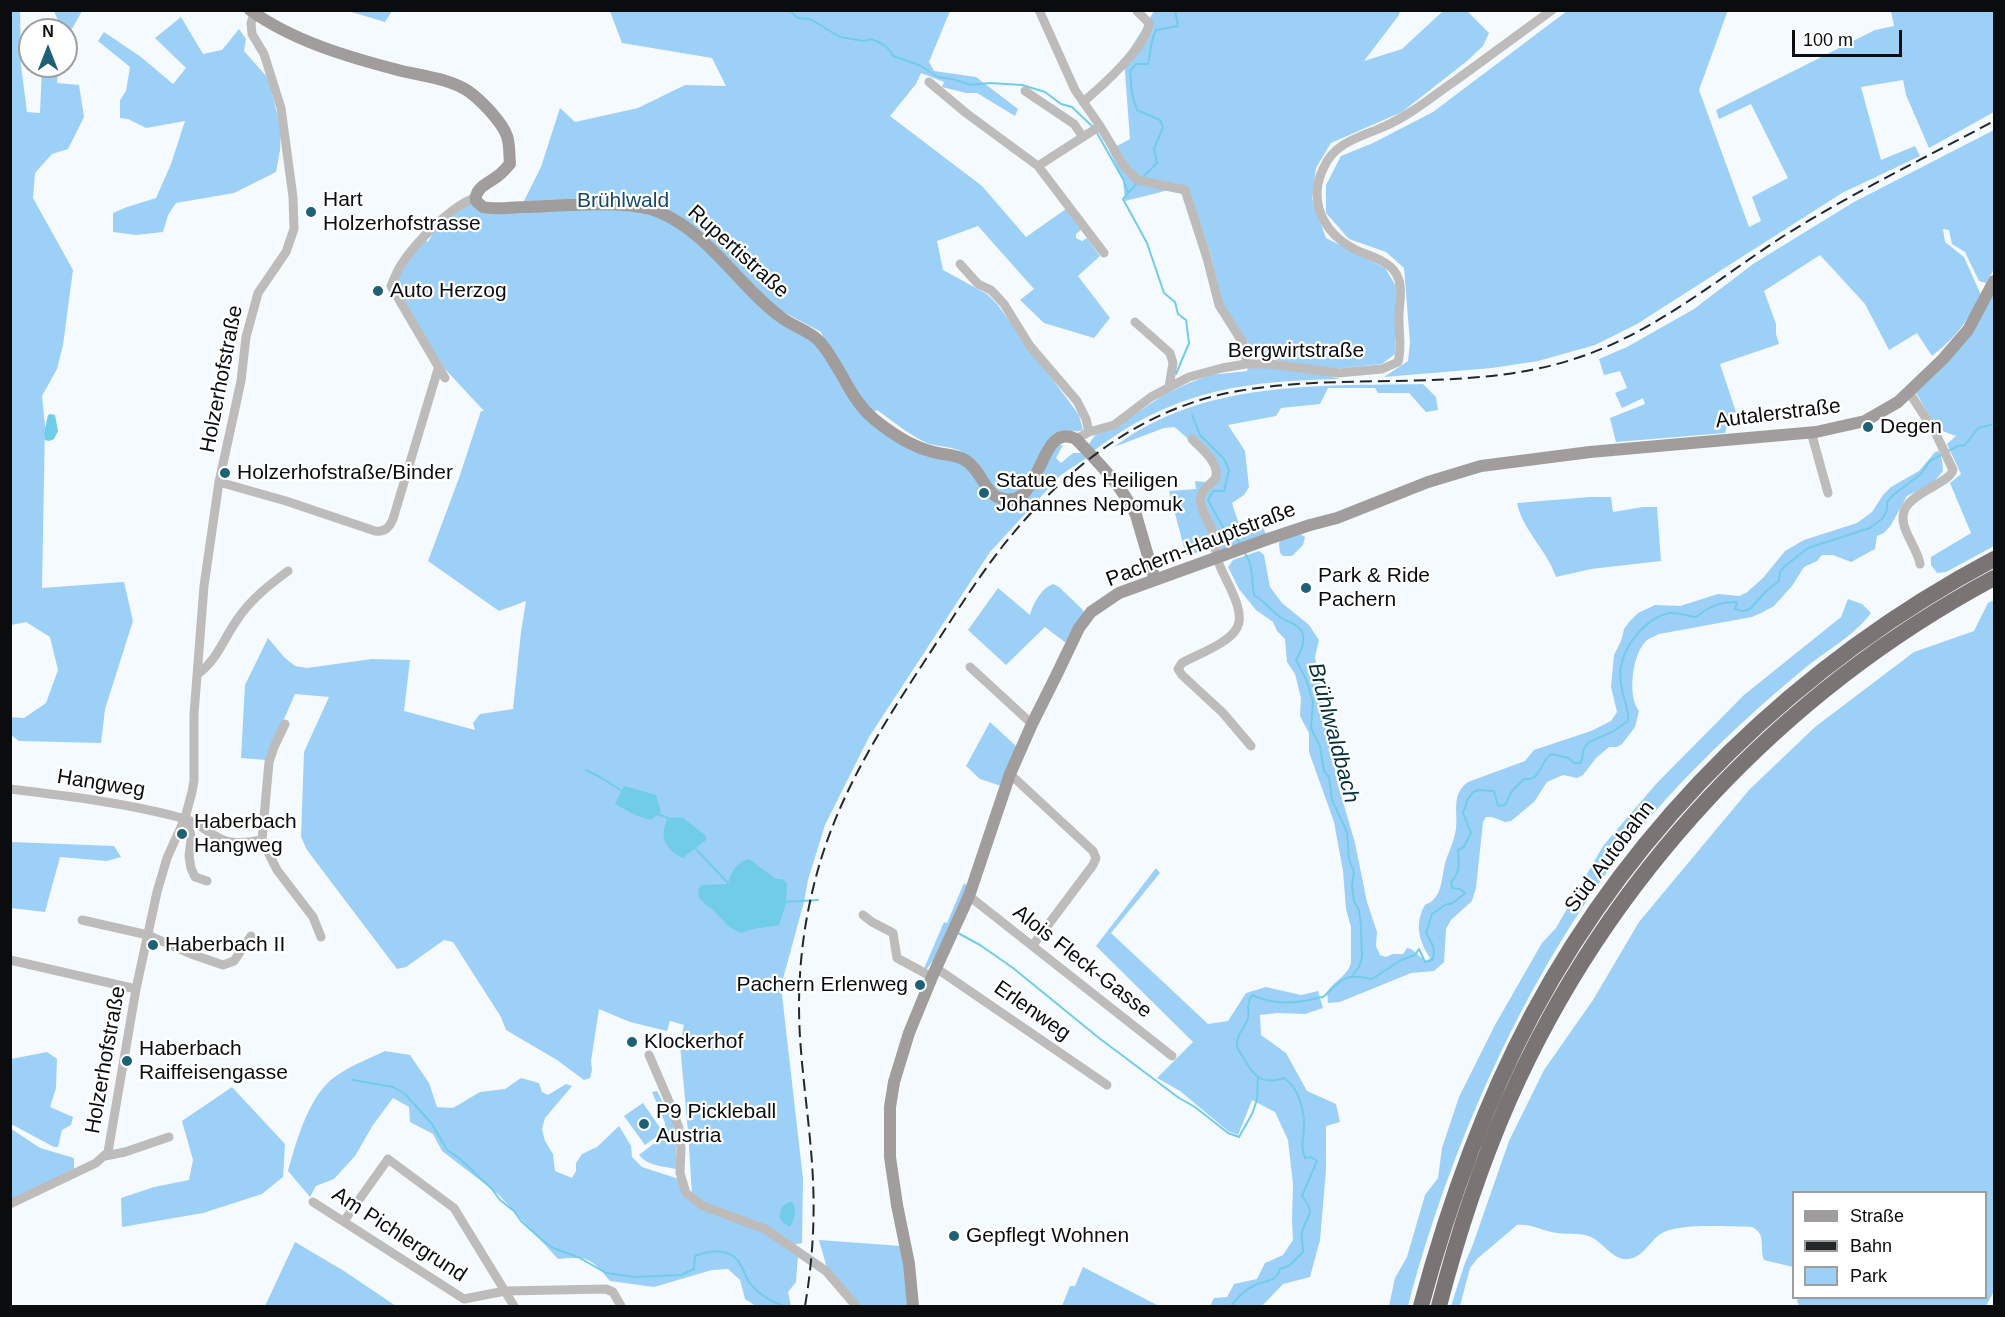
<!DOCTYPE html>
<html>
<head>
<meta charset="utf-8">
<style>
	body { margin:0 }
	#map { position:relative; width:2005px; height:1317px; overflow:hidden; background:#f5fafe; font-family:Arial,sans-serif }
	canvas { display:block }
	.frame { position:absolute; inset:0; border:12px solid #0a0c0d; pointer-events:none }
	.legend { position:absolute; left:1792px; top:1191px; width:195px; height:108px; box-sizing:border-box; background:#fff; border:2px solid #9d9e9e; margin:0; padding:8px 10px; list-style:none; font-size:18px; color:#0a0c0d }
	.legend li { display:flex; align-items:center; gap:12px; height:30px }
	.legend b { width:30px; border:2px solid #9d9e9e }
	.north { position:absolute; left:18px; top:18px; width:60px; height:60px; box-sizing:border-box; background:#fff; border:2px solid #9d9e9e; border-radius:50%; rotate:0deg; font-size:16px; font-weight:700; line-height:24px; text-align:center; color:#0a0c0d }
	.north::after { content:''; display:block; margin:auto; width:21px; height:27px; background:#1e6074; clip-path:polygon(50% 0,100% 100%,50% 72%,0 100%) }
	.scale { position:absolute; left:1792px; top:30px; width:110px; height:27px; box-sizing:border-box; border:3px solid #0a0c0d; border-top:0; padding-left:8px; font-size:18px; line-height:21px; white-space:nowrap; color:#0a0c0d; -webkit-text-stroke:4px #fff; paint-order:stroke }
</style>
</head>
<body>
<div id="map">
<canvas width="2005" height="1317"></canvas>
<div class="frame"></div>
<ul class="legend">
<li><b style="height:8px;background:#a19d9c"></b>Straße</li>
<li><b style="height:8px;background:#242628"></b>Bahn</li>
<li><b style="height:16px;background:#9dd0f7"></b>Park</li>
</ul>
<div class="north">N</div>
<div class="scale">100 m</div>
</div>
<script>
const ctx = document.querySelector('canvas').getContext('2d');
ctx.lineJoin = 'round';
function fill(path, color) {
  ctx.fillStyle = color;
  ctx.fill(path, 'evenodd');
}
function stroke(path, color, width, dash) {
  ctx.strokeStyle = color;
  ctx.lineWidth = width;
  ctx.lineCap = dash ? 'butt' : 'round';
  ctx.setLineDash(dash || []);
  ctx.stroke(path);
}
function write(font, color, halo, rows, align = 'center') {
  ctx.font = font + ' Arial,sans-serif';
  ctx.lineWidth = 4.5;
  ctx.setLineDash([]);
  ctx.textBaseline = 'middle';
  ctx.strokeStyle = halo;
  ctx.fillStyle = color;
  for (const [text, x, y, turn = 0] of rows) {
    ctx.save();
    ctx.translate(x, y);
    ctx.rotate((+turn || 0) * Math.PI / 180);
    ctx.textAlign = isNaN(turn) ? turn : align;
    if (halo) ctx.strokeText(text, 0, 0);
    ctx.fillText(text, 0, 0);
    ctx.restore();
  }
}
fill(new Path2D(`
	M20,10L21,65L27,112L40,113L42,66H58L57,83L79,85L84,117L68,149L52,154L35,173L33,198L73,270L63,345L57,369L42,396L45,425L42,588L124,582L133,621L105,709L101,743L19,741L11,735L10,717L24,718L46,703L58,670L50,637L26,622L11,625L10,11Z
	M1728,10L1699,90L1749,227L1761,221L1752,197L1788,178L1751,104L1719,119L1716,110L1875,30L1894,26L1891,11H1994V112L1929,148L1906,95L1903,80L1861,87L1881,160L1915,146L1920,156L1842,193L1637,324L1595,345L1538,361L1492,368L1384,377L1408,361L1410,343L1404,268L1386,252L1349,239L1326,213V185L1341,156L1373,143L1433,112L1567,11Z
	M54,11H82L72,29L61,28Z
	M348,11H392L385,22Z
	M610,11H950L929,62L934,71L976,77L1018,109L1015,116L977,93H966L942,87L944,82L921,73L916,84L890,116L982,186L1026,237L1066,209L1081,230L1076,234V238L1082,241L1087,238L1100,256L1078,276L1110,318L1094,338L1044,323L1020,300L1034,289L978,226L937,241L943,270L987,294L997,304L1079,415L1083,430C1075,433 1069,429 1061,432C1037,442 1040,478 1020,491C1002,502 993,487 985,474C979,467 970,458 962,452C952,446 937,447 927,443C909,435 893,421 877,410L872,414L827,346L821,332L776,308L706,235L701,243C723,262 740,286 762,305C777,318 796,325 812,338C823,348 829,364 836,377C846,396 861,412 878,425C894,437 911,447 930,454C942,458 954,458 965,465C986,480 979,500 1012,503L1017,508L1032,491L1055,445H1063L1056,458L1061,463L1073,453H1083L1088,457L1061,475L990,552L869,737L825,825L808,880L804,902L781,986L803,1179L802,1243L793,1245L787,1243L766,1227L712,1208L692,1195L688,1131L680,1045L684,1025L670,1021L667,1031L630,1022L599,1009L591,1061L592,1070L590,1078L584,1080L557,1060L506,1030L501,1017L453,942L444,940L406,967L397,969L307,850L301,837L304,752L329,697L295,694L266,760L241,758L245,685L268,638L284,657L295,666L307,668L372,659L410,660L404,711L475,730L473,723L480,714L513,709L521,632L526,601L499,611L428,561L459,478L481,411H484L444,368L397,294C389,273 411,253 424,239L428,242L437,226L462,204L472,205L482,211H519L541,167L560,108L575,122L638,108L685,85L726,86L712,58L622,43Z
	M1154,11H1400L1399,15L1364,61L1402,49L1443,11H1467L1489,33L1483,46L1467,61L1402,112L1331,143L1316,168L1312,199L1326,238L1385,268L1396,286L1395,354L1382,364L1335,369L1279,361L1251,347L1224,310L1211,255L1189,192L1169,190L1125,201L1123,180L1109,150L1130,139L1124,59Z
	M181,17L203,54L222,50L239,29L246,39L244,51L268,78L281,129L280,150L276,172L234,193L176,203L168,215L163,232L136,235L113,232V213L127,207L156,198L171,164L185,121L146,128L128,119L120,118V100L126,91L130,67L98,41L104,32L141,57L173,84L186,68L155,38Z
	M1994,130V269L1986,283L1979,281L1965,252L1952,244L1949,230L1943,229L1945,242L1964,257L1981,295C1966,323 1957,336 1932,356L1917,333L1889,350L1865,304L1820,255L1764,291L1776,324V334L1779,344L1720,364L1736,412L1731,414L1725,433L1616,442L1610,418L1645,404L1643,398L1622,408L1615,393L1627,388L1620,371L1604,375L1599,359L1627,347L1694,309L1753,264L1854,202Z
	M1994,291V546L1946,572L1937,573L1931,565V557L1971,533L1950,483L1961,474L1947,444L1956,436L1937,429L1915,391Z
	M1248,367C1279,368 1311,370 1340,379C1241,381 1172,391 1091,453L1089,444L1095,435L1115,428L1162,396L1189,383L1210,375L1247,371Z
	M1423,384L1436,397L1438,410L1426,412L1409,393H1378L1375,388H1328L1320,404L1281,408L1276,416L1228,425L1245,451L1249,487L1244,495L1232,503L1242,534L1263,528L1266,534L1221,550L1212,534V549L1186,555L1169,491L1196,489L1195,481L1205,482L1210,480L1213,470C1206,457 1187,436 1174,427L1164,428L1114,447C1202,380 1318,386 1423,384Z
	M1939,451L1942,460L1943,471L1934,482L1907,496L1891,525L1884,533L1877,536L1875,549L1851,562L1833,555H1822L1817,561L1804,567L1792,586L1774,606L1763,612L1752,617L1659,634C1655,636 1650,638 1647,640C1632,653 1627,696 1639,711L1635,727L1622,744L1617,747H1609L1596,758L1583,775L1577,778L1563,775L1547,782L1534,802L1511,821L1505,822L1492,817H1486L1483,822L1476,888L1472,901L1451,920L1446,929L1444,962L1434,971L1411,973L1340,1002L1328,1003L1327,992C1334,981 1349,975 1351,962V927L1346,909L1343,871L1334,822L1309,752V733L1300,716L1301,698L1295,674L1287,662L1285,639L1277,631L1273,622L1256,610L1239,589L1228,567L1233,560L1259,551L1264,555L1270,587L1282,603L1309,625L1319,640L1315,657L1328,730L1325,732L1329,735L1337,781L1355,843L1367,902L1377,932L1376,946L1380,955L1386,957L1393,954H1403L1407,948C1416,949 1418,958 1427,961L1430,958C1419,941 1414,924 1425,905C1428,903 1431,903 1433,900C1443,891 1442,872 1446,860C1450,849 1454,841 1456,829C1458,811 1451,794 1468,782L1525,761L1534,750L1591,731L1611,721L1617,712L1611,687L1614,655L1621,641L1624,629L1630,621L1638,613L1655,605L1680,606L1718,594L1739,596L1746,593L1763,578L1785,551L1804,540L1857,523L1872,512L1883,495L1891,487L1919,471L1935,452Z
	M1590,497H1611L1613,512L1643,507H1657L1661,561L1591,569L1556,577C1547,550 1523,531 1517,503Z
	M1299,533L1305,537L1303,545L1292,556H1283L1280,553L1279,543L1282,539Z
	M1053,584L1059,587L1082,609L1084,613L1066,643L1045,627L1006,665L968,630L998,588L1030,615C1033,603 1042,588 1053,584Z
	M1848,599L1862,604L1871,613C1854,636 1827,650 1805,668C1761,704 1718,744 1679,785C1547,925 1457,1122 1408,1306H1389L1395,1278L1407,1257L1425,1195L1438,1178L1442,1148L1459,1097L1495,1025L1542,943L1556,928L1603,846L1656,784L1744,695L1841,617Z
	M1994,600V1291L1986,1306H1799L1797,1301L1798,1298H1986V1192H1794L1793,1267L1764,1260C1759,1247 1767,1234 1752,1227C1729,1227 1685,1223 1664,1232C1649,1239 1644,1261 1623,1259C1612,1257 1603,1244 1593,1238C1583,1232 1569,1235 1557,1233C1543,1231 1530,1223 1517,1225L1477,1259L1470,1268L1460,1306H1451L1465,1263L1472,1247L1509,1141L1544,1070L1593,1000L1639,922L1749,790L1815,727L1914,652L1974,631L1988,603Z
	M990,722L1016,746L1001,786L980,779L966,766Z
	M11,842L114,846L121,857L107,861L60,857L45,912L11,908Z
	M1156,868L1160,873L1111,933L1208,1024L1228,1021L1246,993L1266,987L1301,995L1318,991L1323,1008L1305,1014L1277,1013L1260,1015L1261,1035L1286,1053L1307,1091L1336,1104L1340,1122L1326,1126V1170L1320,1240L1310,1277L1283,1284L1262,1306H1210L1214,1298L1227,1297L1234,1284L1257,1279L1265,1263L1283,1255L1293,1240L1292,1221L1293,1184L1288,1140L1275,1112L1252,1100L1238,1135L1228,1131L1180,1091L1157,1078L1193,1042L1096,946Z
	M964,883L967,886L943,947L926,970L923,971L944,922L947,923Z
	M385,1051L410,1055L429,1083L437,1107L453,1108L480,1092L505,1089L521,1078L539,1083L542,1092L548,1095L566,1084L572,1086L545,1118L542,1129L545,1141L553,1154L555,1171L572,1178L576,1171V1163L582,1154L597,1147L619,1126L631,1146L632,1157L642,1167L679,1179L687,1197L763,1231L798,1256L796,1282L788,1292L791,1306H756L745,1299L740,1280L728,1269L712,1270L654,1287L610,1281C592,1258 587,1256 558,1259L498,1194L442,1151L433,1134L410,1122L409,1107L393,1098L373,1125L355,1156L334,1179L316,1186L310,1197L288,1171C297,1140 309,1092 339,1074C353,1065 370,1058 385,1051Z
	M47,1052L57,1059L56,1088L50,1107L73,1117L71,1125L62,1130L58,1147H54L11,1124V1059Z
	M232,1087L285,1144L283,1177L262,1194L203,1213L122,1227L121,1198L154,1187L189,1180L193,1160L182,1121Z
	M657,1091L673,1121L676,1145V1169C662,1166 648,1166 639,1155L665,1135V1123L652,1092Z
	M643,1103L663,1132L645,1145L624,1116Z
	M10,1128L40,1148L74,1158V1169L11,1200Z
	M819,1240L901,1246L910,1306H859L827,1268Z
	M295,1242L344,1271L396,1306H265Z
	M1083,1267L1159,1306H1062L1070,1286H1075Z`), '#9dd0f7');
fill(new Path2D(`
	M51,414L55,415L58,431L54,439L49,441L45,440L44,433L48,415Z
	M624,786L656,795L661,812L651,820L635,815L615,804Z
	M682,817L706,836V840L683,858C664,849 659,836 668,818Z
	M749,859L776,879H782L787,883L786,903L779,925C766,928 754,927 741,933L729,927L712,909L706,905L699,898L698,890L701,885L728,884C730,873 737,861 749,859Z
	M788,1202H792C798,1209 794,1219 790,1227L782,1222L779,1217L782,1207Z`), '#71ccea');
stroke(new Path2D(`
	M789,10L798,18L810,19L840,37L864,41L871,39C882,43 888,46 893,56L919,65L938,77L952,79L971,85L990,83L1022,85L1045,92L1061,104L1072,107L1094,128
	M1097,133L1123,179L1128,193
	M1142,178L1157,163L1154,149L1163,127L1160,120L1137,110L1132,94L1130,71L1136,64H1148C1151,52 1150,41 1156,30L1178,26L1175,10
	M1138,182L1123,199L1147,243L1164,293L1175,302L1178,314L1186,320L1189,343L1176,374
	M1192,415L1200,435L1224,459L1229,470L1224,491H1213L1208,500L1224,529L1235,535L1241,545
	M1948,451L1958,446L1965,445L1978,428L1994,424
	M1245,553C1254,566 1251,581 1254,595C1265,602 1271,610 1280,617C1285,621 1292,622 1297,626C1309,635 1302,650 1296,660L1306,679L1313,702L1311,728L1320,746L1324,771L1329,777L1332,800L1347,832L1349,859L1354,872L1352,886L1354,901L1359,910L1361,926L1362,957L1359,967L1353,975
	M586,770L600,777L622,791
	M657,814L668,818
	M694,847L729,884
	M783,902L818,900
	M958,933L980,945L1013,968L1099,1038L1179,1098L1195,1107L1228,1133L1239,1137L1252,1114L1257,1100L1258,1077
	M353,1080L393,1087L405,1094L432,1124L447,1150L459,1158L492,1189L500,1200L514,1211L521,1221L542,1240L553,1248L578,1257L606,1273L636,1277L681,1275L694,1269L695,1256C708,1251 728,1247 738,1261C743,1267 745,1276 749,1282C758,1294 770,1301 783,1306
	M1231,1306C1237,1298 1243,1291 1253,1286C1264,1280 1276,1283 1280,1269L1289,1266L1303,1252C1303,1246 1301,1238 1302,1232C1307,1213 1317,1215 1302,1196L1317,1161L1311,1157L1305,1158C1300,1147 1304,1136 1304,1125C1304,1108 1298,1087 1284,1078C1261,1086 1253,1075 1243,1057C1240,1053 1237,1048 1237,1044C1236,1034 1246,1027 1248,1018C1250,1008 1245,1008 1252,995C1269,1003 1286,1004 1304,1001C1311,1001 1316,997 1323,997C1343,979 1343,973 1372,979L1401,960L1415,955L1419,949L1425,962L1432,960C1437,949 1431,942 1426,933L1432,914L1445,905L1453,903L1465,893L1460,889L1452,888L1451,882C1461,870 1459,865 1458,850L1464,847L1471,833L1463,813L1468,799L1473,792L1479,790L1494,791L1498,806L1505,805L1512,791L1524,779C1542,781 1539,762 1551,754L1569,758L1574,763H1581L1584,748L1589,742L1612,732L1628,721C1629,708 1623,698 1621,685C1620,678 1620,668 1622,662C1627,642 1648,617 1669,613C1677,612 1688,616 1696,617C1710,606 1720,602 1737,602L1735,609L1743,611L1750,609L1767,590L1779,581L1780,572L1785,566L1808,548L1870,528L1883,518L1887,510V502L1893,495L1921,474L1930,461L1943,454`), '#71ccea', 2);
stroke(new Path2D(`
	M1039,10L1075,90L1100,126L1124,166L1137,180L1185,190L1207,258L1219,305L1243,343L1246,353V364
	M929,82L966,113L1038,166L1104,253
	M1025,91L1074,124L1083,137
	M1083,102C1101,87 1147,46 1149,23L1137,11
	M1038,166L1100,126
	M960,264L978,284L991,290L1004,304L1030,346L1077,401L1086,419L1089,432
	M1135,322L1170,353L1173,363L1169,387
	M445,378L391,286C394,279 397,271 401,265C415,243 452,205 475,198
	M1909,392L1936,434L1953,470C1949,483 1917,490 1906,507C1895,525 1917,545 1920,564
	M1811,432L1828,493
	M1076,439L1089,432L1114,425L1151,397L1189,377L1222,368L1246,364H1271L1338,373L1382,369L1398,362C1402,348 1399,336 1399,321C1398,305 1405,286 1395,272C1387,260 1369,256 1356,250C1323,233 1307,201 1324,167C1335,142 1361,137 1383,127C1411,115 1434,95 1459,78C1490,55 1521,33 1552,10
	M1192,439C1203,450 1219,462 1216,478C1211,484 1203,488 1201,496C1198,508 1210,523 1214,535C1216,542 1215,551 1217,558C1222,577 1247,609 1237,628C1228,644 1198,654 1182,663L1178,669L1182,675L1223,713L1251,746
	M219,482L286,501L375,531C385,532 389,528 393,519L438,369
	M970,667L1032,724
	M199,673C217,660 224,638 237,620C250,600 269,585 288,571
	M1010,774L1093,851L1096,858L1093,865L1033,945
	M10,789C68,796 126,803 182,818C201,822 214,840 230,842C240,844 252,841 262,840L277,870L313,917L321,937
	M182,824L190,831L191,839L189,856L191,868L195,877L207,881
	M262,840L269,762L274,747L285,724
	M969,896L1172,1056
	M863,915L872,922L893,933L897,958L932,977
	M82,920L148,935L191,954L223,965L234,961L251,936
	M10,960L136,989
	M936,968L1107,1085
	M649,1055L671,1106L679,1128L681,1149L680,1173L686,1193L703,1206L765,1229L826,1271L856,1306
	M105,1156L125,1152L169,1137
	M313,1202L464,1299L505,1291L606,1289L613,1292L621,1306
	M10,1204L96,1163L108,1152L136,989L157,892L167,858L185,818L192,792L194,781V714L204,586L219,482L241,381L246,337L258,293L286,252L294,229L293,197L281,108L264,54L252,34L251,23L254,14
	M344,1221L388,1159L454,1208L514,1306`), '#bebbbb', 9);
stroke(new Path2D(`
	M250,10C293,41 348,57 398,70C421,76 448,78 468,91C481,100 502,122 507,136C510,145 509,155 510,164C506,168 503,172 499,175C490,183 474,187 476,201L483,207C496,210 511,207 524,207C560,206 627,199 659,212C711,234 738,286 782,318C794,327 811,331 820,342C841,366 849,399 875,420C890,432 911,446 930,451C941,455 955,454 965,460C980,469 985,491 997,497C1044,517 1036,419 1076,439C1098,462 1122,486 1136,515L1155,580
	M913,1306L909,1264L897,1205L890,1157V1107L894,1082L909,1033L932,977L969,896L1010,774L1032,724L1057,674L1079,628L1091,612L1119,593L1268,539L1310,525L1337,518L1428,482L1481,466L1590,452L1816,432L1865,421L1898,402L1943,359L1968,330L1994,281`), '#a19d9c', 12);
stroke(new Path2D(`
	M1421,1306C1448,1206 1483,1107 1532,1015C1636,820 1800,662 1994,559
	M1439,1306C1457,1237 1480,1166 1509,1100C1607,878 1781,692 1994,578`), '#7a7474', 16);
stroke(new Path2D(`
	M805,1306C812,1265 815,1223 813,1181C811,1133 803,1085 800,1037C797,989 801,939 812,893C832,804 877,734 926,659C950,622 974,583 1002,547C1062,471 1140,408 1238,391C1352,371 1472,395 1583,356C1657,330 1718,279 1782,237C1850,194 1923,159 1994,121`), '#242628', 2, [12, 6]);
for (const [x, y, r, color] of [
	[311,212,6,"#1e6074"],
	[378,291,6,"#1e6074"],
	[1868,427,6,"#1e6074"],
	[225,473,6,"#1e6074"],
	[984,493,6,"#1e6074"],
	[1306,588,6,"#1e6074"],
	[182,834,6,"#1e6074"],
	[153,945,6,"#1e6074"],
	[920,985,6,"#1e6074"],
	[632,1042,6,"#1e6074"],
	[127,1061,6,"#1e6074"],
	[644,1124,6,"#1e6074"],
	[954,1236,6,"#1e6074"]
]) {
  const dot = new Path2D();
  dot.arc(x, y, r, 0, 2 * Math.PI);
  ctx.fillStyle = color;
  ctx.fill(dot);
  stroke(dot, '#fff', 2);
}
write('21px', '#0a0c0d', '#fff', [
	["Hart",323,200],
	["Holzerhofstrasse",323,224],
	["Auto Herzog",390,291],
	["Degen",1880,427],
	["Holzerhofstraße/Binder",237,473],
	["Statue des Heiligen",996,481],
	["Johannes Nepomuk",996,505],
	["Park & Ride",1318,576],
	["Pachern",1318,600],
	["Haberbach",194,822],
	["Hangweg",194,846],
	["Haberbach II",165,945],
	["Pachern Erlenweg",908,985,"right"],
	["Klockerhof",644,1042],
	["Haberbach",139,1049],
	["Raiffeisengasse",139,1073],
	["P9 Pickleball",656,1112],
	["Austria",656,1136],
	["Gepflegt Wohnen",966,1236]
], 'left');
write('21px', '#164869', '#fff', [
	["Brühlwald",623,201]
]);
write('21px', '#0a0c0d', '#fff', [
	["Rupertistraße",738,252,42],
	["Bergwirtstraße",1296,351],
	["Holzerhofstraße",222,379,-79],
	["Autalerstraße",1778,414,-7],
	["Pachern-Hauptstraße",1201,545,-21],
	["Hangweg",101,784,9],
	["Süd Autobahn",1610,857,-53],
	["Alois Fleck-Gasse",1082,962,38],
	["Erlenweg",1032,1011,35],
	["Holzerhofstraße",106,1060,-80],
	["Am Pichlergrund",399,1235,33]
]);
write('italic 22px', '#022f3b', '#fff', [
	["Brühlwaldbach",1333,733,75]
]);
</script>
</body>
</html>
